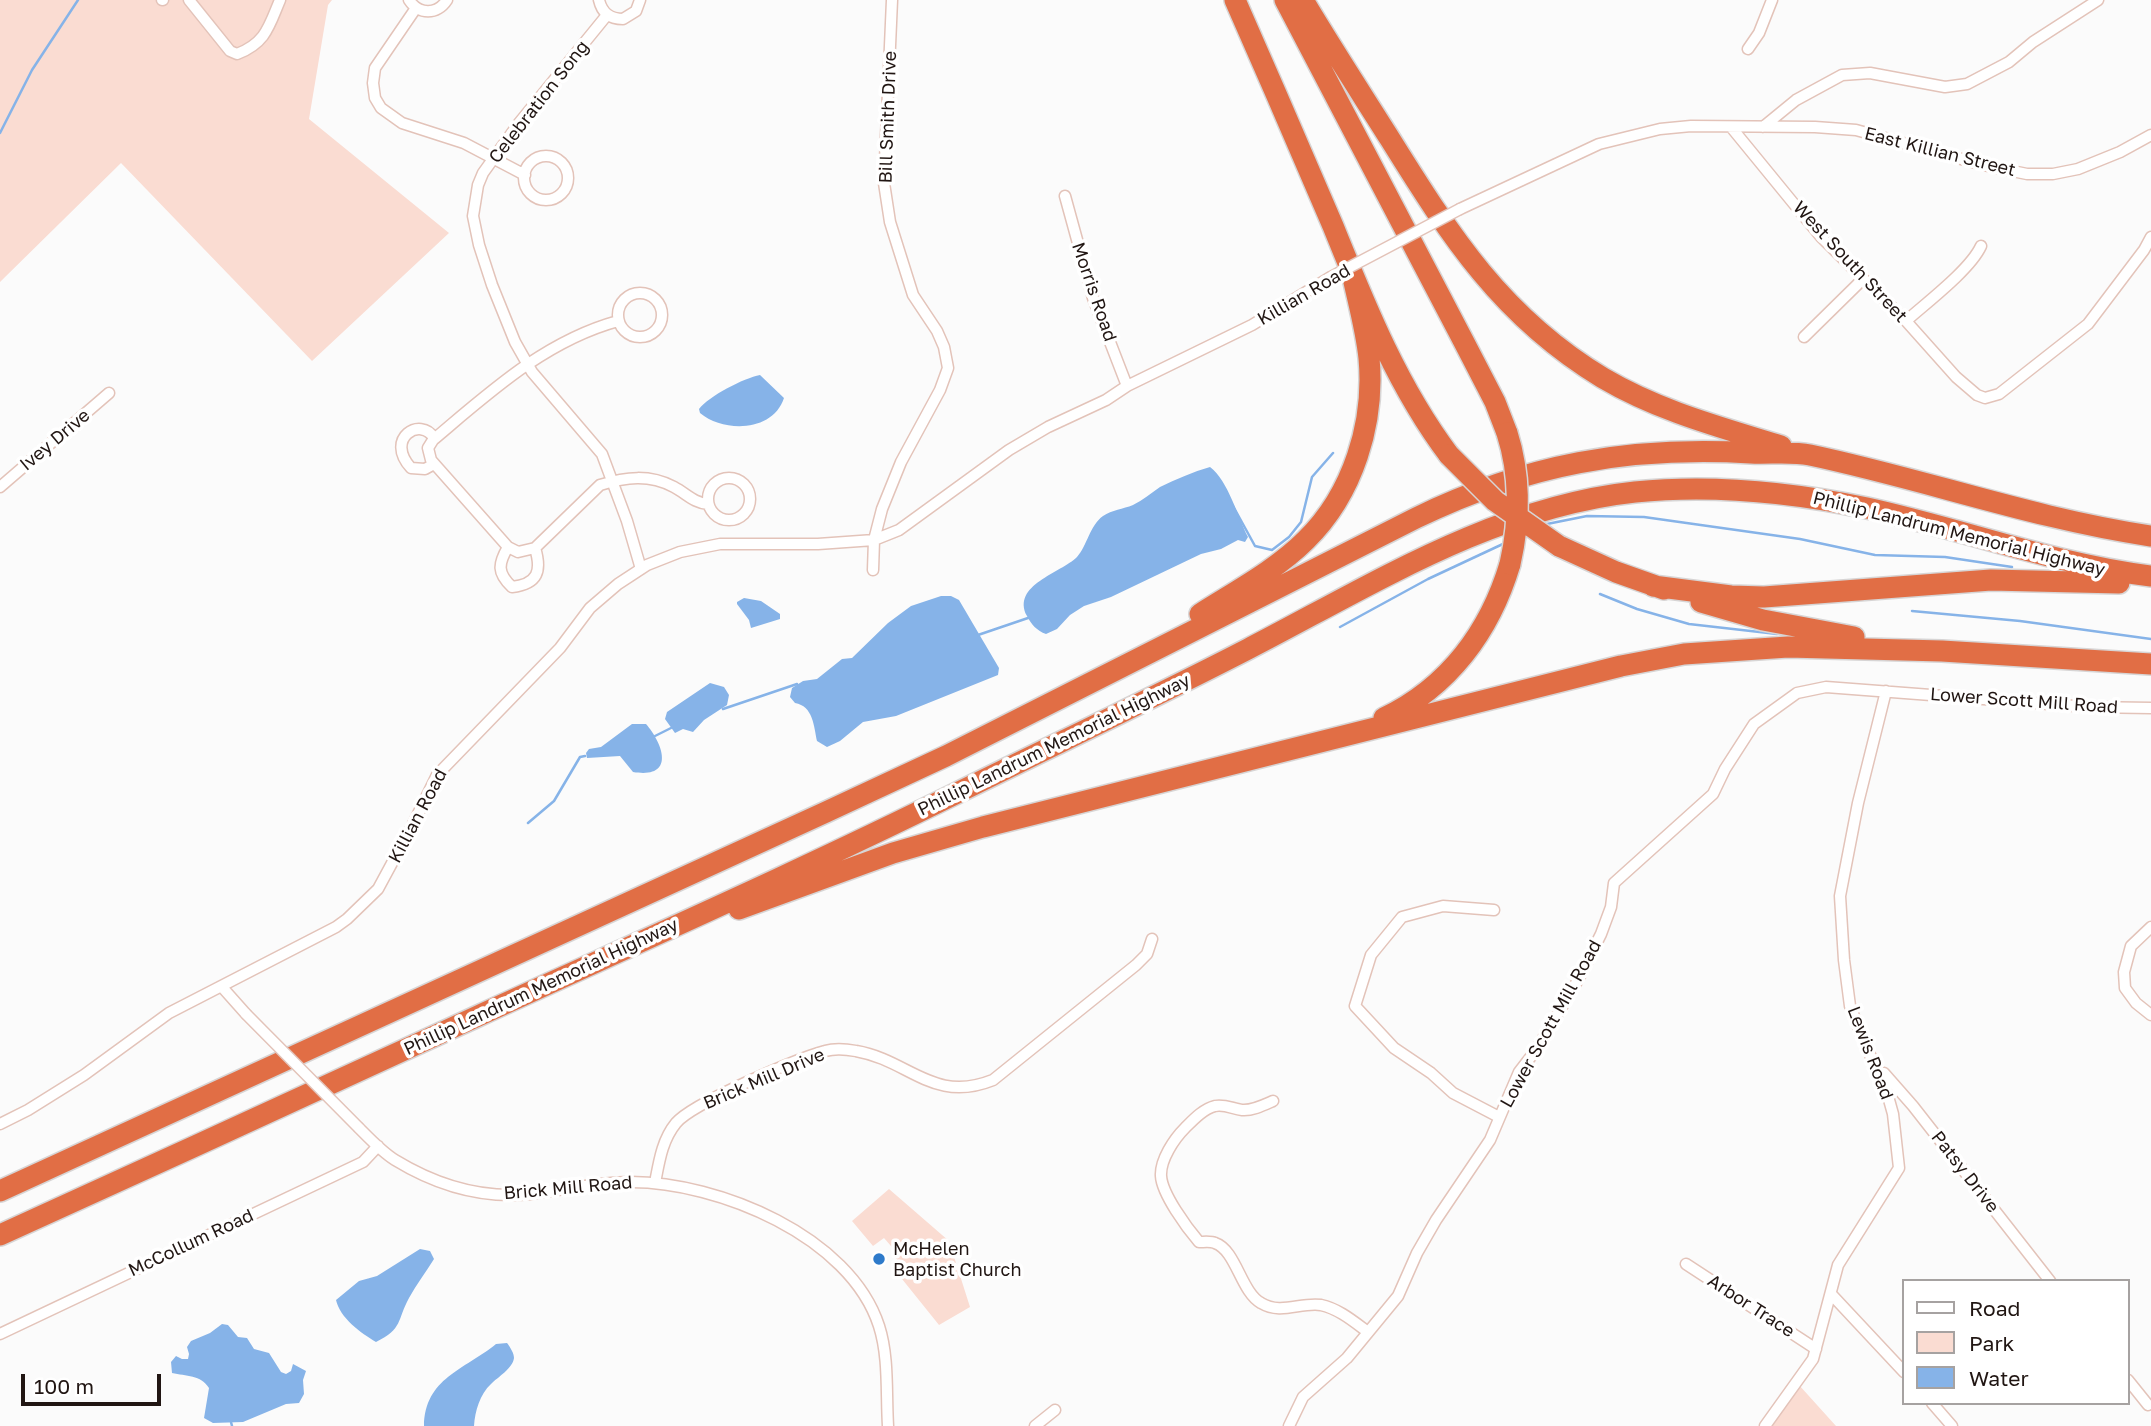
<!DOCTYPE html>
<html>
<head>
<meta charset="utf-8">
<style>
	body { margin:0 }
	#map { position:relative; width:2151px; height:1426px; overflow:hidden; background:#fbfbfb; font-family:"Golos Text",sans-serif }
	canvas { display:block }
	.legend { position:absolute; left:1902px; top:1279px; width:228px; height:126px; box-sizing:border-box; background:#fff; border:2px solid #a6a2a1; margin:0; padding:9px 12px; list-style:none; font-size:21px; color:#211613 }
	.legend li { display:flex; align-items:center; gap:14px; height:35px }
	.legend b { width:35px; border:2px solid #a6a2a1 }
	.scale { position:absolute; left:21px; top:1374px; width:140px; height:32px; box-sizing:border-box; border:4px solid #211613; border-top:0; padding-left:9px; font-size:21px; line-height:24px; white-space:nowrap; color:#211613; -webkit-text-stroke:5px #fff; paint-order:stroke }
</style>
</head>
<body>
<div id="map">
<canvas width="2151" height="1426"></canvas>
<ul class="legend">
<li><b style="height:9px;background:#fff"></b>Road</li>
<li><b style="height:19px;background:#fadcd2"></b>Park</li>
<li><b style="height:19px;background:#86b3e8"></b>Water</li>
</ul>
<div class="scale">100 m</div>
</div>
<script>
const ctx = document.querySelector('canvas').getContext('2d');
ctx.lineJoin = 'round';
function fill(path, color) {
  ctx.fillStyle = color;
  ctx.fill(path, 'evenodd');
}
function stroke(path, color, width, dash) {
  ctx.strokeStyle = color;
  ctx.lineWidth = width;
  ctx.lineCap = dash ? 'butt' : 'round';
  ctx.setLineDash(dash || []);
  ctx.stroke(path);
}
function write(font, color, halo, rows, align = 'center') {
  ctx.font = font + ' "Golos Text",sans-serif';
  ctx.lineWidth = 7;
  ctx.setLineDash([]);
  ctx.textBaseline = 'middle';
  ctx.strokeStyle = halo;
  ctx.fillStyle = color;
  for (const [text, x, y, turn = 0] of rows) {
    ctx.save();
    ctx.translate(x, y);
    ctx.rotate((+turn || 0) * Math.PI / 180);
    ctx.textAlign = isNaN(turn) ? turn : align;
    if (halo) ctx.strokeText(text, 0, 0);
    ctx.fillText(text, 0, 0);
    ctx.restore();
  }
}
fill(new Path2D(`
	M0,0H332L328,5L309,119L449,233L312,361L121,163L0,282Z
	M889,1189L949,1241L970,1307L939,1325L898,1274L903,1267L894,1256L897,1253L884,1238L873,1246L852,1221Z
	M1799,1385L1836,1426H1769Z`), '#fadcd2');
fill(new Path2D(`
	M760,375L784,398C773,432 724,433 700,413L699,409C709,396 744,378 760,375Z
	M1210,467C1228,480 1238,518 1248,537L1245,542L1238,540L1221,549L1201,554L1111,597L1084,606L1070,615L1057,629L1046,634C1037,631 1031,624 1027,616C1011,585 1061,573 1077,557C1087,546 1090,525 1103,516C1112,510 1123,509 1133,505C1143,500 1151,493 1160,487C1176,479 1193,472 1210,467Z
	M941,596H951L959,600L999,668L998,675L896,716L863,722L840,741L827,747L817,741C814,726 813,706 795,703L790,697L792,688L803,681L817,679L842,659L852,658L888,623L911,606Z
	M744,598L761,601L780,614V619L751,628L749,620L737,604V602Z
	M710,683L724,687L729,695L727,705L704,720L693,732L683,729L675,733L665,719L667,712Z
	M632,724H646C664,745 675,779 633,772L620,756L587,758L586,753L589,749L601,747Z
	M420,1249L430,1251L434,1259C426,1272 416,1285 409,1298C397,1320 403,1329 376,1342C361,1333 340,1318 336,1300L359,1281L377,1276Z
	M222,1324L228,1325L238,1337L247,1338L254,1349L269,1353L281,1372L286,1374L291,1371L293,1364L306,1371L303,1380L304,1394L299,1403L286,1404L243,1422L213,1423L204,1418L209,1388C201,1375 186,1376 172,1373L171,1362L176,1356L182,1359H188L189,1354L187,1347L191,1341L210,1333Z
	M507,1343C510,1347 514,1353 514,1358C513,1368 498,1377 491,1384C480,1394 475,1411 474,1426H424C425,1378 464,1370 496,1344Z`), '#86b3e8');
stroke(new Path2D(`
	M0,133L32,70L78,0
	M1233,506L1255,546L1272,550L1289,537L1301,522L1312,477L1333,453
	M1542,525L1587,516L1644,517L1800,539L1875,555L1945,557L2012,567
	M1600,594L1637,609L1689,624L1777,634
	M1912,611L2020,621L2151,639
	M1340,627L1428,579L1505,543
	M978,635L1028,618
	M723,709L797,684
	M655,736L671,728
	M528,823L554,801L580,757L585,756
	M231,1422L232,1426`), '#86b3e8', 2.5);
const minor = new Path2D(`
	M162,0H163
	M189,0L230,51L237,54C266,43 269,26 280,0
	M409,0C419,15 437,15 447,0
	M599,0C602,13 610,19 623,19L636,11L640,0
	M416,8L375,68L373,83L375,98L381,108L402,123L464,143L525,175
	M607,15L519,123L483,173L478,185L473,216L479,245L492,285L515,342L532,372L602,454L627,521L641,569
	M1748,49L1759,33L1772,0
	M1731,127L1821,237L1906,321L1956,377L1977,395L1985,398L1999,394L2088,324L2144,250L2151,237
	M1763,127L1796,100L1842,75L1870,73L1945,87L1967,84L2009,62L2033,42L2098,0
	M524 178a22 22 0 1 1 44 0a22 22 0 1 1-44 0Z
	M1065,196L1093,298L1127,386
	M1460,209L1599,144L1660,129L1691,126L1815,127L1856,130L1983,165L2027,174H2053L2078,169L2120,152L2151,135
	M618 315a22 22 0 1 1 44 0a22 22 0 1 1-44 0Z
	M618,321C545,341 490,392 433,440L428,448L431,460L508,547L518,552L535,548L600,485C626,477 649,474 674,487C687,494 694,503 708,504
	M1906,321C1926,303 1970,270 1981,246
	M1804,337L1863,279
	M434,464L425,469L411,468C384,438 421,416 434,438
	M708 499a21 21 0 1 1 42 0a21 21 0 1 1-42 0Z
	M0,487L109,393
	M508,547C498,564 497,573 512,587C538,584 542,571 535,548
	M873,570L874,540L882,509L901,462L940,390L948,368L944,347L937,331L913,295L890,222L884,183L892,0
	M1494,910L1443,906L1402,917L1371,955L1355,1006L1394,1048L1431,1073L1453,1093L1499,1117
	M2151,927L2131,946L2124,972L2125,988L2136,1003L2151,1015
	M222,987L246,1014
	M1884,1073L1913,1106L2050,1281
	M1273,1101C1264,1105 1252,1111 1242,1110C1233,1109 1225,1104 1215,1106C1203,1109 1193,1120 1185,1128C1174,1139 1160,1160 1161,1176C1162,1194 1187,1228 1199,1242C1204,1242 1211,1241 1215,1243C1236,1250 1241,1292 1261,1303C1281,1315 1300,1302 1321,1305C1339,1309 1353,1321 1368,1332
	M0,1124L28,1110L84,1075L169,1013L336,927L347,919L378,889L412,826L437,775L560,648L590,608L618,584L647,565L680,552L720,544H818L874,540L899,530L1009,450L1048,427L1106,400L1127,386L1252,325L1329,278
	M359,1128C370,1139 382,1152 395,1160C436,1185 483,1199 531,1194C564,1190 598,1182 631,1182C718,1182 850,1236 879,1326C889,1357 886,1393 888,1426
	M655,1183C659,1162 662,1140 676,1123C693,1103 796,1059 825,1051C835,1048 846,1049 856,1051C909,1060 933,1104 993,1080L1136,965L1147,954L1152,939
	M1686,1264L1816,1349
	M1831,1294L1904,1372
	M0,1334L363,1162L378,1146
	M2128,1380L2148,1405
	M1932,1403L1952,1426
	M1035,1426L1055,1410
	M1289,1426L1303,1397L1347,1358L1398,1296L1417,1253L1436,1220L1490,1140L1519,1072L1536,1050L1578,980L1601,934L1611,907L1614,883L1713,794L1725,769L1754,724L1797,693L1826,687L2088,707L2151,708
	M1765,1426L1813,1359L1838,1265L1899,1168L1893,1114L1886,1089L1864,1042L1850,1006L1844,960L1840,896L1858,803L1886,691`);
const motorway = new Path2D(`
	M1235,0C1268,75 1301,151 1333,226C1365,305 1397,386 1449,455
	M1285,0L1465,344L1495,402L1507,433
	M1303,0C1331,47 1361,93 1390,139C1451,237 1502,317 1603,378C1659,411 1720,427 1781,446
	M1559,546L1616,572L1664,589
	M1653,586L1731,596L1764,597L1991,580L2119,583
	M1701,602L1763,620L1854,637
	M1200,614C1236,591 1276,570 1306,540C1353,494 1375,423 1369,358C1366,329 1358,301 1352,273
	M1384,718C1449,687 1490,631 1510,564
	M739,909L893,853L983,827L1621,666L1684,654L1788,647L1942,651L2151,664
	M0,1191L826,812L946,756L1416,518C1527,464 1629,446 1751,453C1770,454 1791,451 1810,455C1924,479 2035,519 2151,536
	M0,1235C160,1163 318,1089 478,1016C637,943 798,872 955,794C1052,746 1151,699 1248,649C1372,585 1494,507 1635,492C1714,484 1790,492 1867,508C1963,529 2054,564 2151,576`);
stroke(minor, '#e3c3b9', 13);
stroke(motorway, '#d7d5d5', 24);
stroke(minor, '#fff', 10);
stroke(motorway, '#e16e45', 21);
const minorBridge = new Path2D(`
	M1329,278L1460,209
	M246,1014L359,1128`);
const motorwayBridge = new Path2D(`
	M1507,433C1521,477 1520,520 1510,564
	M1449,455L1495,501L1559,546`);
stroke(minorBridge, '#e3c3b9', 13, []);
stroke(motorwayBridge, '#d7d5d5', 24, []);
stroke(minorBridge, '#fff', 10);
stroke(motorwayBridge, '#e16e45', 21);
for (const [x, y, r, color] of [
	[879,1259,7,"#2e7aca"]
]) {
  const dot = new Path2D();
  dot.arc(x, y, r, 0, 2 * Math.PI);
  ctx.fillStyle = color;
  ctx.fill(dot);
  stroke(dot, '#fff', 2.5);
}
write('18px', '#211613', '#fff', [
	["Celebration Song",539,102,-52],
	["Bill Smith Drive",888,117,-88],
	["East Killian Street",1940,152,14],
	["West South Street",1850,262,47],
	["Morris Road",1094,292,71],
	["Killian Road",1304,295,-30],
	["Ivey Drive",55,440,-40],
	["Phillip Landrum Memorial Highway",1959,534,14],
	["Lower Scott Mill Road",2024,701,4],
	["Phillip Landrum Memorial Highway",1054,745,-26],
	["Killian Road",418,816,-62],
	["Phillip Landrum Memorial Highway",541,987,-25],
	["Lower Scott Mill Road",1551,1024,-61],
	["Lewis Road",1870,1053,69],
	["Brick Mill Drive",764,1079,-23],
	["Patsy Drive",1965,1172,52],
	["Brick Mill Road",568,1188,-5],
	["McCollum Road",191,1243,-25],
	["Arbor Trace",1751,1306,33]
]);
write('18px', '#211613', '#fff', [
	["McHelen",893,1249],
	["Baptist Church",893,1270]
], 'left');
</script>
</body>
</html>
